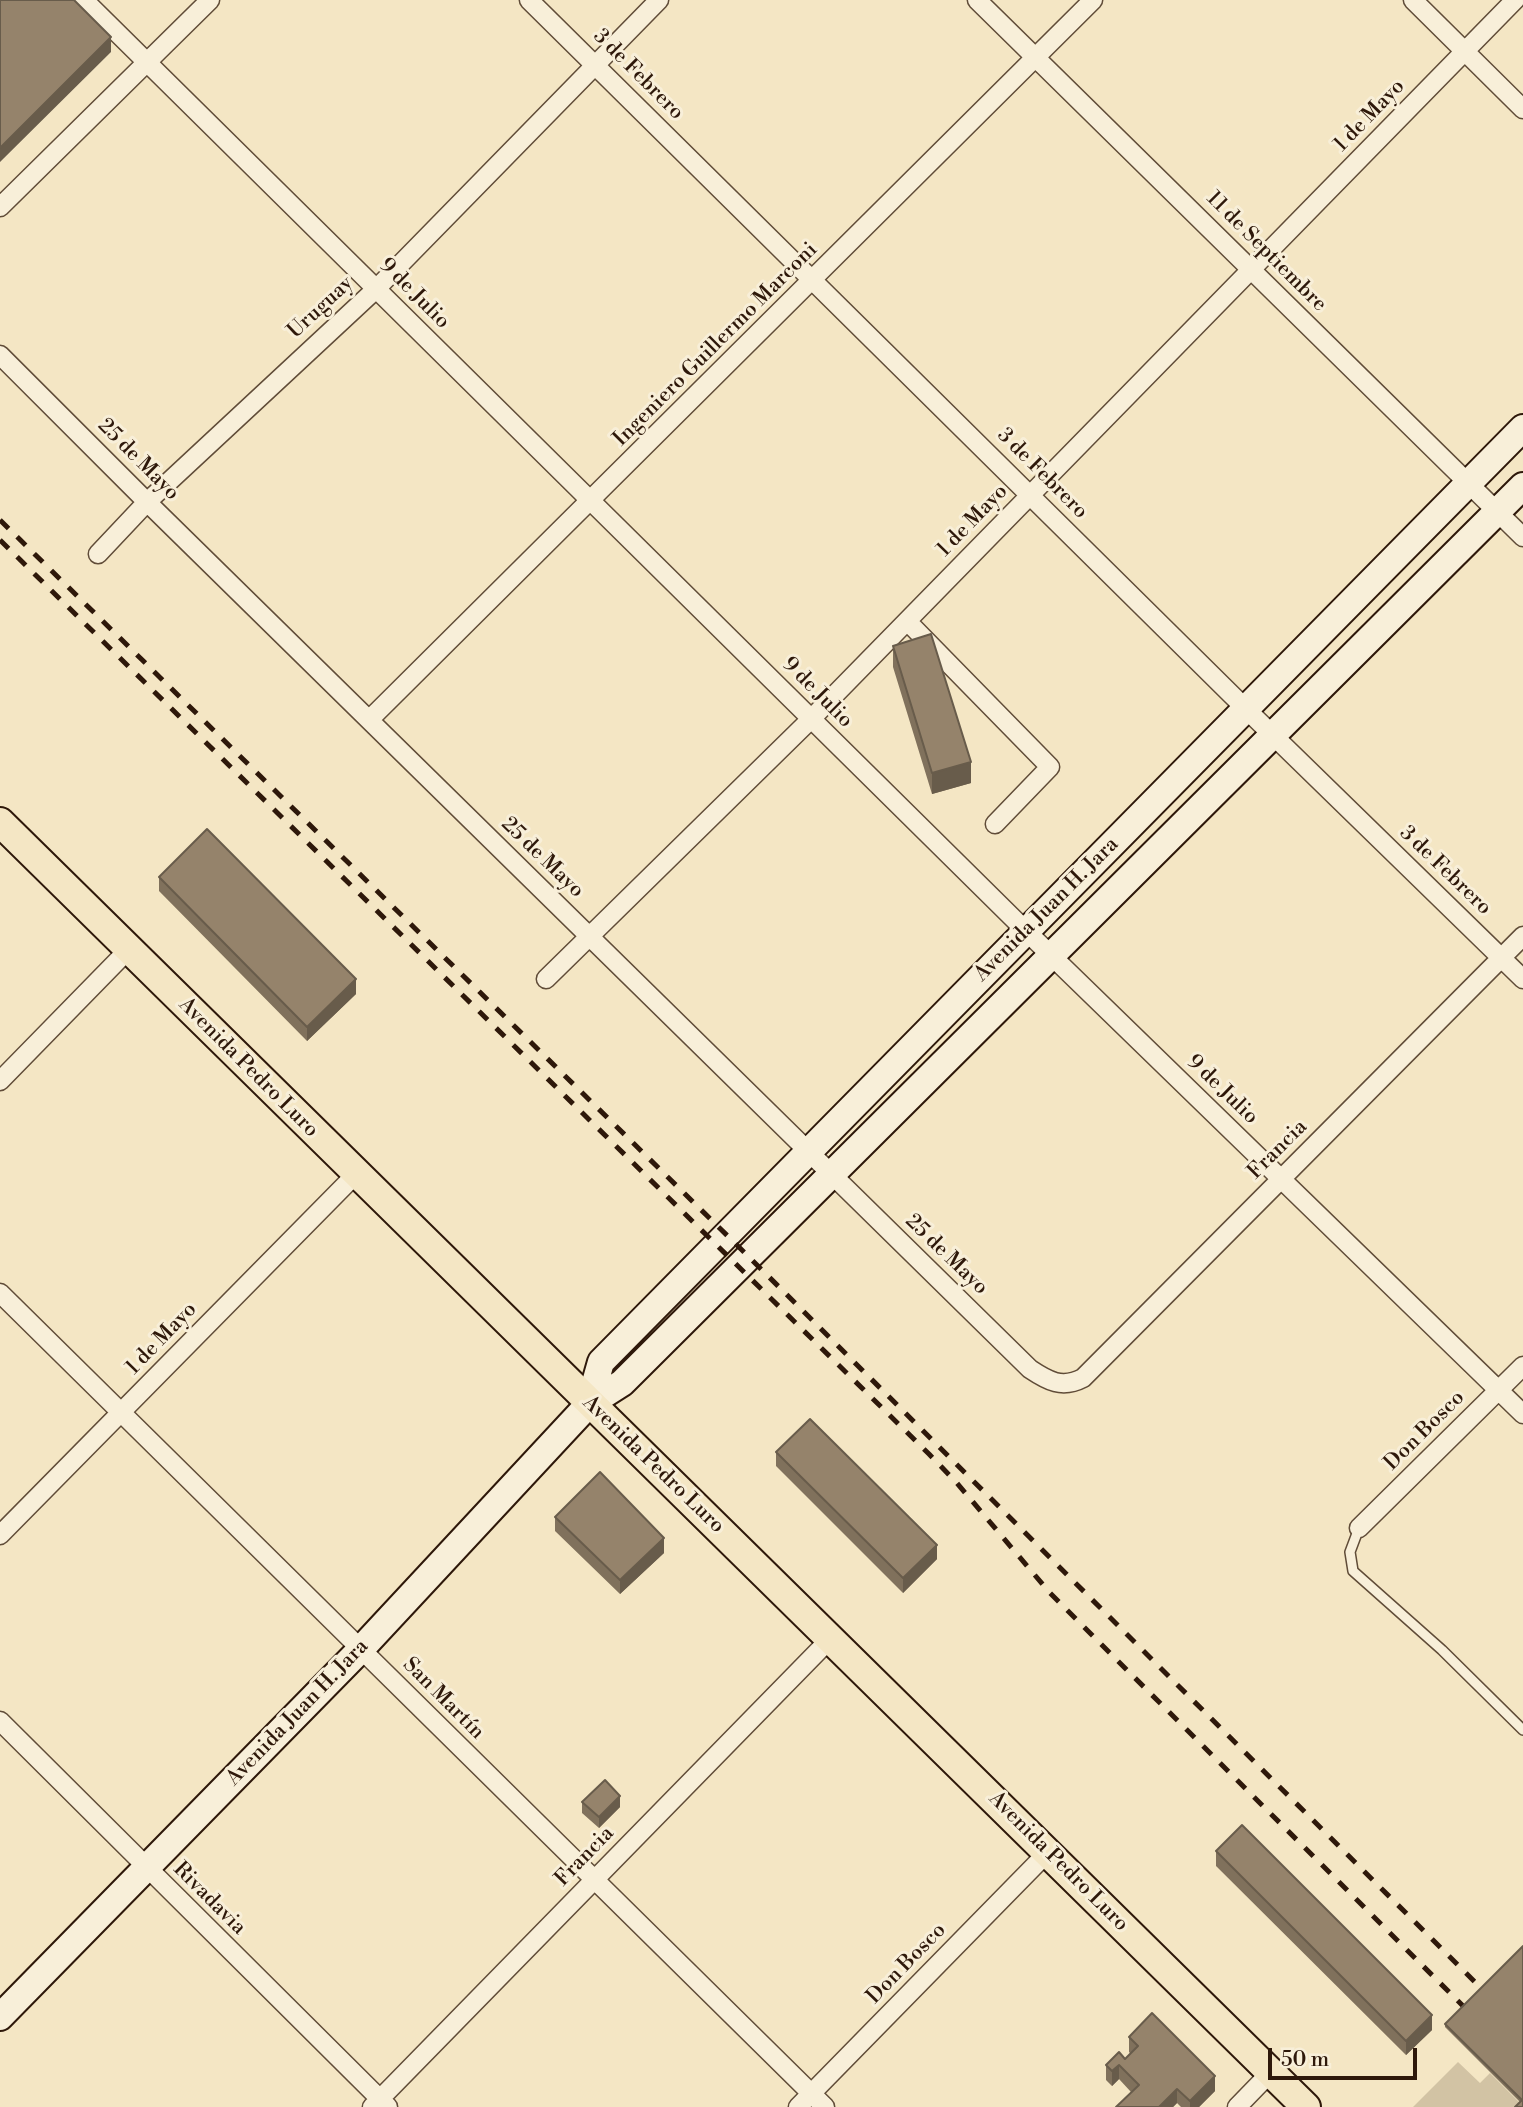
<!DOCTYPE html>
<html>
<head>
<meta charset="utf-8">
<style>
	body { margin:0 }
	#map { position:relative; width:1523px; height:2107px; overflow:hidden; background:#f4e6c4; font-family:"Libre Bodoni",serif }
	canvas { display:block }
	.scale { position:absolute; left:1268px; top:2048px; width:149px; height:32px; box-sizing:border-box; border:4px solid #2e180a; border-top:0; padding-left:9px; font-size:21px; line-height:24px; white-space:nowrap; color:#2e180a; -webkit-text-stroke:5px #f8efd9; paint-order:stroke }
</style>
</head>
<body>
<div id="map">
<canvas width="1523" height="2107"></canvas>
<div class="scale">50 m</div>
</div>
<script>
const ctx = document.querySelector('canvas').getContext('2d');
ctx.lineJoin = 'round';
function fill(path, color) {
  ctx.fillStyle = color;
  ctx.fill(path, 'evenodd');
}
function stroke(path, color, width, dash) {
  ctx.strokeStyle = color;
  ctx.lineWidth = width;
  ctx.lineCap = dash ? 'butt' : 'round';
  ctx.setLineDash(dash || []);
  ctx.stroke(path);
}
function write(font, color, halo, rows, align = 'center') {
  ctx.font = font + ' "Libre Bodoni",serif';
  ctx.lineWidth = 6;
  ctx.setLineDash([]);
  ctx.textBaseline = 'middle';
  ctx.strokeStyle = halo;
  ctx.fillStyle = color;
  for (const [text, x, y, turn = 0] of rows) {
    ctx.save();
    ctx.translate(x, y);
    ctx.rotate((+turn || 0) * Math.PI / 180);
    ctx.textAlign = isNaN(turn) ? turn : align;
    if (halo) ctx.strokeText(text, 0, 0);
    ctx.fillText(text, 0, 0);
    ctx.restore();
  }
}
fill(new Path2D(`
	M1458,2062L1480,2083L1490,2073L1521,2104L1518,2107H1413Z`), '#d2c3a4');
const lane = new Path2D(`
	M1359,1528L1350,1552L1353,1571L1442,1650L1523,1730`);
const street = new Path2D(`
	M84,0L1026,931L1523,1414
	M529,0L1246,709L1523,979
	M977,0L1523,537
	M1413,0L1523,109
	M0,207L210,0
	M0,355L147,502L1030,1369C1048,1381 1062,1389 1083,1378L1523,936
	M98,554L147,502L376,289L659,0
	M907,621L1050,767L995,824
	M369,720L1093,0
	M546,979L811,719L1515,0
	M0,1081L129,949
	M0,1293L825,2107
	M1359,1528L1523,1366
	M0,1535L356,1174
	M0,1721L388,2107
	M372,2107L831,1638
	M798,2107L1048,1852
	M1237,2107L1271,2072`);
const secondary = new Path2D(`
	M589,1404L601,1362L1523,428
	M0,2017L361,1649L589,1404L622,1383L1523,486`);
const primary = new Path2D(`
	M0,822L1306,2107`);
stroke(lane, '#604c38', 12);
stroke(street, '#604c38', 21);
stroke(secondary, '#2e180a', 30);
stroke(primary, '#2e180a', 32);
stroke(lane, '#f8efd9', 9);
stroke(street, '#f8efd9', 18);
stroke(secondary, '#f8efd9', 26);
stroke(primary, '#f4e6c4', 28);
stroke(new Path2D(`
	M0,520L749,1257L1484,1991
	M0,540L929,1454L956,1482L1050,1593L1465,2008`), '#2e180a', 5, [12, 12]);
fill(new Path2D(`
	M893,646L971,783L932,794L893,667Z
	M159,877L356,994L307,1041L159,891Z
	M776,1452L937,1559L903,1593L776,1466Z
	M555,1517L664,1553L620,1594L555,1531Z
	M582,1802L620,1807L599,1828L582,1813Z
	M1216,1851L1432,2030L1406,2055L1216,1866Z
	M1523,1946V2107L1520,2102L1445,2027V2024Z
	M1129,2037L1215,2091L1199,2107H1181L1177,2103L1173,2107H1116L1131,2092L1119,2079L1112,2086L1106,2080V2065L1125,2059L1131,2054L1129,2052Z`), '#80715c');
fill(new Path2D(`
	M111,37V52L0,162V148Z
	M971,762V783L932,794V773Z
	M356,979V994L307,1041V1027Z
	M664,1538V1553L620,1594V1580Z
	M937,1545V1559L903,1593V1578Z
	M620,1796V1807L599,1828V1817Z
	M1432,2015V2030L1406,2055V2041Z
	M1119,2065V2079L1112,2086V2071Z
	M1215,2076V2091L1199,2107H1190V2101Z
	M1177,2089V2103L1173,2107H1159Z`), '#685c4b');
const building = new Path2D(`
	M0,0H74L111,37L0,148Z
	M931,634L971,762L932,773L893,646Z
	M207,829L356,979L307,1027L159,877Z
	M810,1419L937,1545L903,1578L776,1452Z
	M600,1472L664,1538L620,1580L555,1517Z
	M605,1780L620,1796L599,1817L582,1802Z
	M1242,1825L1432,2015L1406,2041L1216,1851Z
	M1523,1946V2099L1522,2100L1445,2024Z
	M1152,2013L1215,2076L1190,2101L1177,2089L1159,2107H1116L1139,2085L1119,2065L1112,2071L1106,2065L1119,2052L1125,2059L1138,2046L1129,2037Z
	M1523,2099V2107H1515Z`);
fill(building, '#95836b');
stroke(building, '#685c4b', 2);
write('21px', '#2e180a', '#f8efd9', [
	["3 de Febrero",638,75,45],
	["1 de Mayo",1370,116,-46],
	["11 de Septiembre",1266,252,45],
	["9 de Julio",414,294,45],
	["Uruguay",321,308,-43],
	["Ingeniero Guillermo Marconi",716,345,-45],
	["25 de Mayo",138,460,45],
	["3 de Febrero",1042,474,45],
	["1 de Mayo",973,521,-46],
	["9 de Julio",817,693,45],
	["25 de Mayo",542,858,44],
	["3 de Febrero",1445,871,44],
	["Avenida Juan H. Jara",1047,910,-45],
	["Avenida Pedro Luro",248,1068,45],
	["9 de Julio",1222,1090,44],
	["Francia",1278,1150,-45],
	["25 de Mayo",946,1255,44],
	["1 de Mayo",162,1339,-46],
	["Don Bosco",1425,1431,-45],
	["Avenida Pedro Luro",653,1465,44],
	["San Martín",443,1699,45],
	["Avenida Juan H. Jara",298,1713,-46],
	["Francia",585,1857,-46],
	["Avenida Pedro Luro",1058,1862,45],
	["Rivadavia",209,1899,45],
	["Don Bosco",907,1964,-46]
]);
</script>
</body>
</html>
